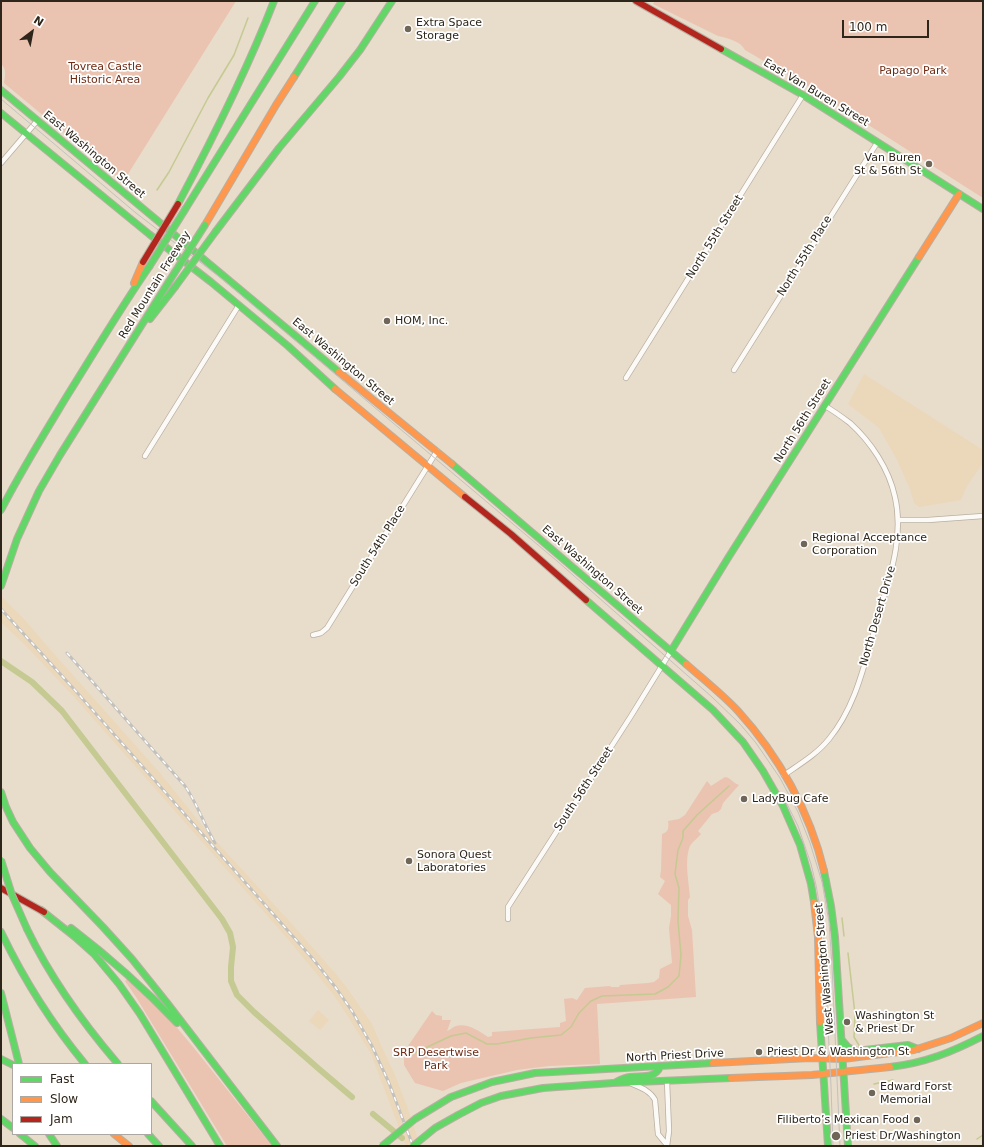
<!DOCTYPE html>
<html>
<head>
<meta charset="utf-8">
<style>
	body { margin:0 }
	#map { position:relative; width:984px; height:1147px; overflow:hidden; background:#e8dccb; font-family:"DejaVu Sans",sans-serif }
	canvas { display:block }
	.frame { position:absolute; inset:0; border:2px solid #2e261a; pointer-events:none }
	.legend { position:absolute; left:12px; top:1063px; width:140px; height:72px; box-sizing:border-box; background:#fff; border:1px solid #aba8a3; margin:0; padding:5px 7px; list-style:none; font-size:12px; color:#2e261a }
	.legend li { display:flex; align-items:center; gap:8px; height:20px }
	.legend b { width:20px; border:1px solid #aba8a3 }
	.north { position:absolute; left:12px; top:12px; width:40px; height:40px; -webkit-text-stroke:3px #fff; paint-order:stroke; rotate:32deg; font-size:11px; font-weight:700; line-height:16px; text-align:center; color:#2e261a }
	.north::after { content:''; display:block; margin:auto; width:14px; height:18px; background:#2e261a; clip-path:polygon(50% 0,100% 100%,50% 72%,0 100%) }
	.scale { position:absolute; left:842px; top:20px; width:87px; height:18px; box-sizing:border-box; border:2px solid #2e261a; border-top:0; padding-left:5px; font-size:12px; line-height:14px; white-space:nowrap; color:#2e261a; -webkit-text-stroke:3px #fff; paint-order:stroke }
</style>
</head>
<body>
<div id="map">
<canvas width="984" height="1147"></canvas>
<div class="frame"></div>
<ul class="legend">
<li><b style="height:5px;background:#63d668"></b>Fast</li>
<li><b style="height:5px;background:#ff974d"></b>Slow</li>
<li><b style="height:5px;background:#b3261e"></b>Jam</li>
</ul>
<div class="north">N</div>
<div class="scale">100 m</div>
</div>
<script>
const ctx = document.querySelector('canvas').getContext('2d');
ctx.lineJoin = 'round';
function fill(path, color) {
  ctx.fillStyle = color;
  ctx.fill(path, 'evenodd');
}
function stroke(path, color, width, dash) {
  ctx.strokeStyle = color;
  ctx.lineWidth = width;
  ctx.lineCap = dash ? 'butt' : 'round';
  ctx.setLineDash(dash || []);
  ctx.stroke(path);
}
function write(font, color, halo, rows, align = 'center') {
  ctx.font = font + ' "DejaVu Sans",sans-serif';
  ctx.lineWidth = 3.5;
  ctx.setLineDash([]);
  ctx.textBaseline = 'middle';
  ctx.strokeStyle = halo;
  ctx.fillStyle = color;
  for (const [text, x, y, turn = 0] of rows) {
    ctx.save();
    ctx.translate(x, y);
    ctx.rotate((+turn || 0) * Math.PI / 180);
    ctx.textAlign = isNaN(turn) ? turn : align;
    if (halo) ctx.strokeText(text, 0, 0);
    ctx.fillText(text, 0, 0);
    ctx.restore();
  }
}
fill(new Path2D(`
	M864,374L983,450V463L967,486L961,500L919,507L914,503L910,489L896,458L879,428L848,404Z
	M1,596L25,620L41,639L160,773L205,829L291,923L335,973L347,988L372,1024L380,1043L395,1075L408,1109L420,1146H406L371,1054L347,1015L335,997L316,973L286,937L75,698L26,646L1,622Z
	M318,1010L329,1020L320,1030L309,1021Z`), '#ebd8bb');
fill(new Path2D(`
	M1,1H236L123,182L4,83C5,76 7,69 1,64Z
	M655,1H983V198L812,89L745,50C741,41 727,38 718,36L653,4Z
	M725,777C732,778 732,783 739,785L723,803L721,809L718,812L712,814L698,831L701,834C698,838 692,842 690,846C684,859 689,884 690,897L688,900V916L692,930L696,997L597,1004L600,1064L549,1066L517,1070L461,1083L443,1091L415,1083L404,1065V1059L408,1046L432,1011L436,1015L442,1016V1020H451L447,1031C450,1030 453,1027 456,1026C467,1023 479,1031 488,1037L492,1036V1032L560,1027V1023L566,1021L564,999L572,998L577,1000L585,988L610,986L611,987H619L620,985L648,983L654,982L659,978L660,969L672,963L669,928L671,916V905L658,894L665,881L660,877L661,871L662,834C669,832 669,827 668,821L679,819L685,815L707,781L711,786Z
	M128,978L162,1010L194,1048L272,1146H227L136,997L125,981Z`), '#ebc3b1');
stroke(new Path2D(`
	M157,190L169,172L208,98L234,55L248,18
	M842,918L844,936
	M848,953L855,1014L854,1037L860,1047
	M410,1055L451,1036L466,1033L487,1044H497L531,1038L561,1035L571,1027L579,1013L591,1001L602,996L655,994L668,987L679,976L681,955L678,921L679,888L675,874L678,850L683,838V831L697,815L729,786
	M874,1084L893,1080
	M977,1139L983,1135`), '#c4ca92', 1.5);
stroke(new Path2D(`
	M1,661L32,682L62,711L222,919L230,933L233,947L231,967V981L237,995L254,1012L319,1069L352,1097
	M373,1114L402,1138`), '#c4ca92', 6);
const street = new Path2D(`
	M1,163L37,121
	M734,370L877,143
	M626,378L803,95
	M145,456L239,305
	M898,520H928L983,516
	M313,635L321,633L327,628L437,451
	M784,775C800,764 817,754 829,739C856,706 864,665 876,625C887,584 905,540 895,497C889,469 871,442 850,423C842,417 834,411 825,406
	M508,919V907L631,716L671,651
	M667,1081L669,1131L667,1146
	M630,1083C639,1087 650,1090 655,1100L658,1134L667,1145`);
const fast = new Path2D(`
	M721,49L803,95L983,209
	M294,77L342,1
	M1,90L339,372
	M1,113L149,234L211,282L288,346L335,389
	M178,204C213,138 247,71 274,1
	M186,208L315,1
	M216,231L279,148L339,77L360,50L392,1
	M150,319L175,287
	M452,464L686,664
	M1,510C21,471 44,434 67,396C94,353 120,309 149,267
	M1,586L17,539L39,491L60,455L168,283
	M586,600L713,710L743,742L763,771L783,806L800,845L811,884L814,902
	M671,651L728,558L919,257
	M1,792L6,807L13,822L30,848L50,872L103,927L132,959L168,1004L277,1146
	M824,871L831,906L835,937L848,1146
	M41,910L75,937L94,954L119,984L140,1014L220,1146
	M71,928C109,957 144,988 177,1023
	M27,929C51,979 82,1022 118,1064
	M1,932C24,980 51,1023 85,1064
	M1,993L19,1064
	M820,1022L828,1146
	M842,1040L848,1047L856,1051L908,1045L918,1049
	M1,1059L13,1065
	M890,1067C925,1063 952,1052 983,1036
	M616,1082C619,1080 622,1079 625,1078C637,1074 654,1081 660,1067
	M451,1097L492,1082L535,1073L713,1063
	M151,1101L192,1146
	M458,1115L481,1103L501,1096L543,1088L613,1083L731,1078
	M1,1119L13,1128
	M20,1134L35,1146
	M49,1134L57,1146
	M148,1134L159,1146`);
const slow = new Path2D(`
	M205,225L276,105L294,77
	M919,257L959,194
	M134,283L143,262
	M339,372L452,464
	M335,389L465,497
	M686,664C703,679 722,694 738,711C779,756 810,812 824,871
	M814,902L818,937L820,1022
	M713,1063L810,1058L843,1059L914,1050L951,1038L983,1023
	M731,1078L812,1075L890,1067
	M114,1134L129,1146`);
const jam = new Path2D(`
	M636,1L721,49
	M465,497L511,534L586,600
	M1,888L44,912`);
stroke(street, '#b8afa2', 6);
stroke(fast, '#b8afa2', 8);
stroke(slow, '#b8afa2', 8);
stroke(jam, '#b8afa2', 8);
stroke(street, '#fcfaf7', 4.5);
stroke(fast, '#63d668', 6);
stroke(slow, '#ff974d', 6);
stroke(jam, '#b3261e', 6);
stroke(new Path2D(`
	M1,99L136,213L222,279L557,561L712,697L740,724L756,743L780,778L798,812L810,843L822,882L829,922L832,966L840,1146
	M784,798L798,826L811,864L816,885L823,925L831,1086L833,1146`), '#c3c1bd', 1);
const rail = new Path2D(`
	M1,609L73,688L266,906L313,959L336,988L352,1011L372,1046L389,1083L413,1146
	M67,653L185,786C197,803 204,825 215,843`);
stroke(rail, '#c3c1bd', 3);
stroke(rail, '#fff', 1.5, [4.5]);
const fastBridge = new Path2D(`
	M149,267L186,208
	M168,283L205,225
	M175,287L216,231
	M1,860L12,895L27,929
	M382,1146L415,1119L451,1097
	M413,1146L435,1128L458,1115`);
const jamBridge = new Path2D(`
	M143,262L178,204`);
stroke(fastBridge, '#b8afa2', 8, []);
stroke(jamBridge, '#b8afa2', 8, []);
stroke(fastBridge, '#63d668', 6);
stroke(jamBridge, '#b3261e', 6);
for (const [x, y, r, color] of [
	[408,29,4,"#6f6658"],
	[929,164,4,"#6f6658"],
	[387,321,4,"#6f6658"],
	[804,544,4,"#6f6658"],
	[744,799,4,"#6f6658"],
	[409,861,4,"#6f6658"],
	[847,1022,4,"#6f6658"],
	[759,1052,4,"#6f6658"],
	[872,1093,4,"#6f6658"],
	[917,1120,4,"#6f6658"],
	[836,1136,5,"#6f6658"]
]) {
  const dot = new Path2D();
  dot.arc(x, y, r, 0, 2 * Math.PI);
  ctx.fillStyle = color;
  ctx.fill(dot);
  stroke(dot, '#fff', 1.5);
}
write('11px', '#2e261a', '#fff', [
	["Extra Space",416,23],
	["Storage",416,36],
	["Van Buren",921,158,"right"],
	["St & 56th St",921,171,"right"],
	["HOM, Inc.",395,321],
	["Regional Acceptance",812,538],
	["Corporation",812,551],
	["LadyBug Cafe",752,799],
	["Sonora Quest",417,855],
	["Laboratories",417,868],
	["Washington St",855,1016],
	["& Priest Dr",855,1029],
	["Priest Dr & Washington St",767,1052],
	["Edward Forst",880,1087],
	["Memorial",880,1100],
	["Filiberto’s Mexican Food",909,1120,"right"],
	["Priest Dr/Washington",845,1136]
], 'left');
write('11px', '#6f2c15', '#fff', [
	["Tovrea Castle",105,67],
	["Historic Area",105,80],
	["Papago Park",913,71],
	["SRP Desertwise",436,1053],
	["Park",436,1066]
]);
write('11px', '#2e261a', '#fff', [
	["East Van Buren Street",816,93,31],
	["East Washington Street",94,155,40],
	["North 55th Street",715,237,-58],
	["North 55th Place",805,256,-58],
	["Red Mountain Freeway",155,285,-58],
	["East Washington Street",343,362,40],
	["North 56th Street",803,421,-58],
	["South 54th Place",378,546,-58],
	["East Washington Street",592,570,41],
	["North Desert Drive",878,616,-74],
	["South 56th Street",584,789,-57],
	["West Washington Street",825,969,-95],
	["North Priest Drive",675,1056,-3]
]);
</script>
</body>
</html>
